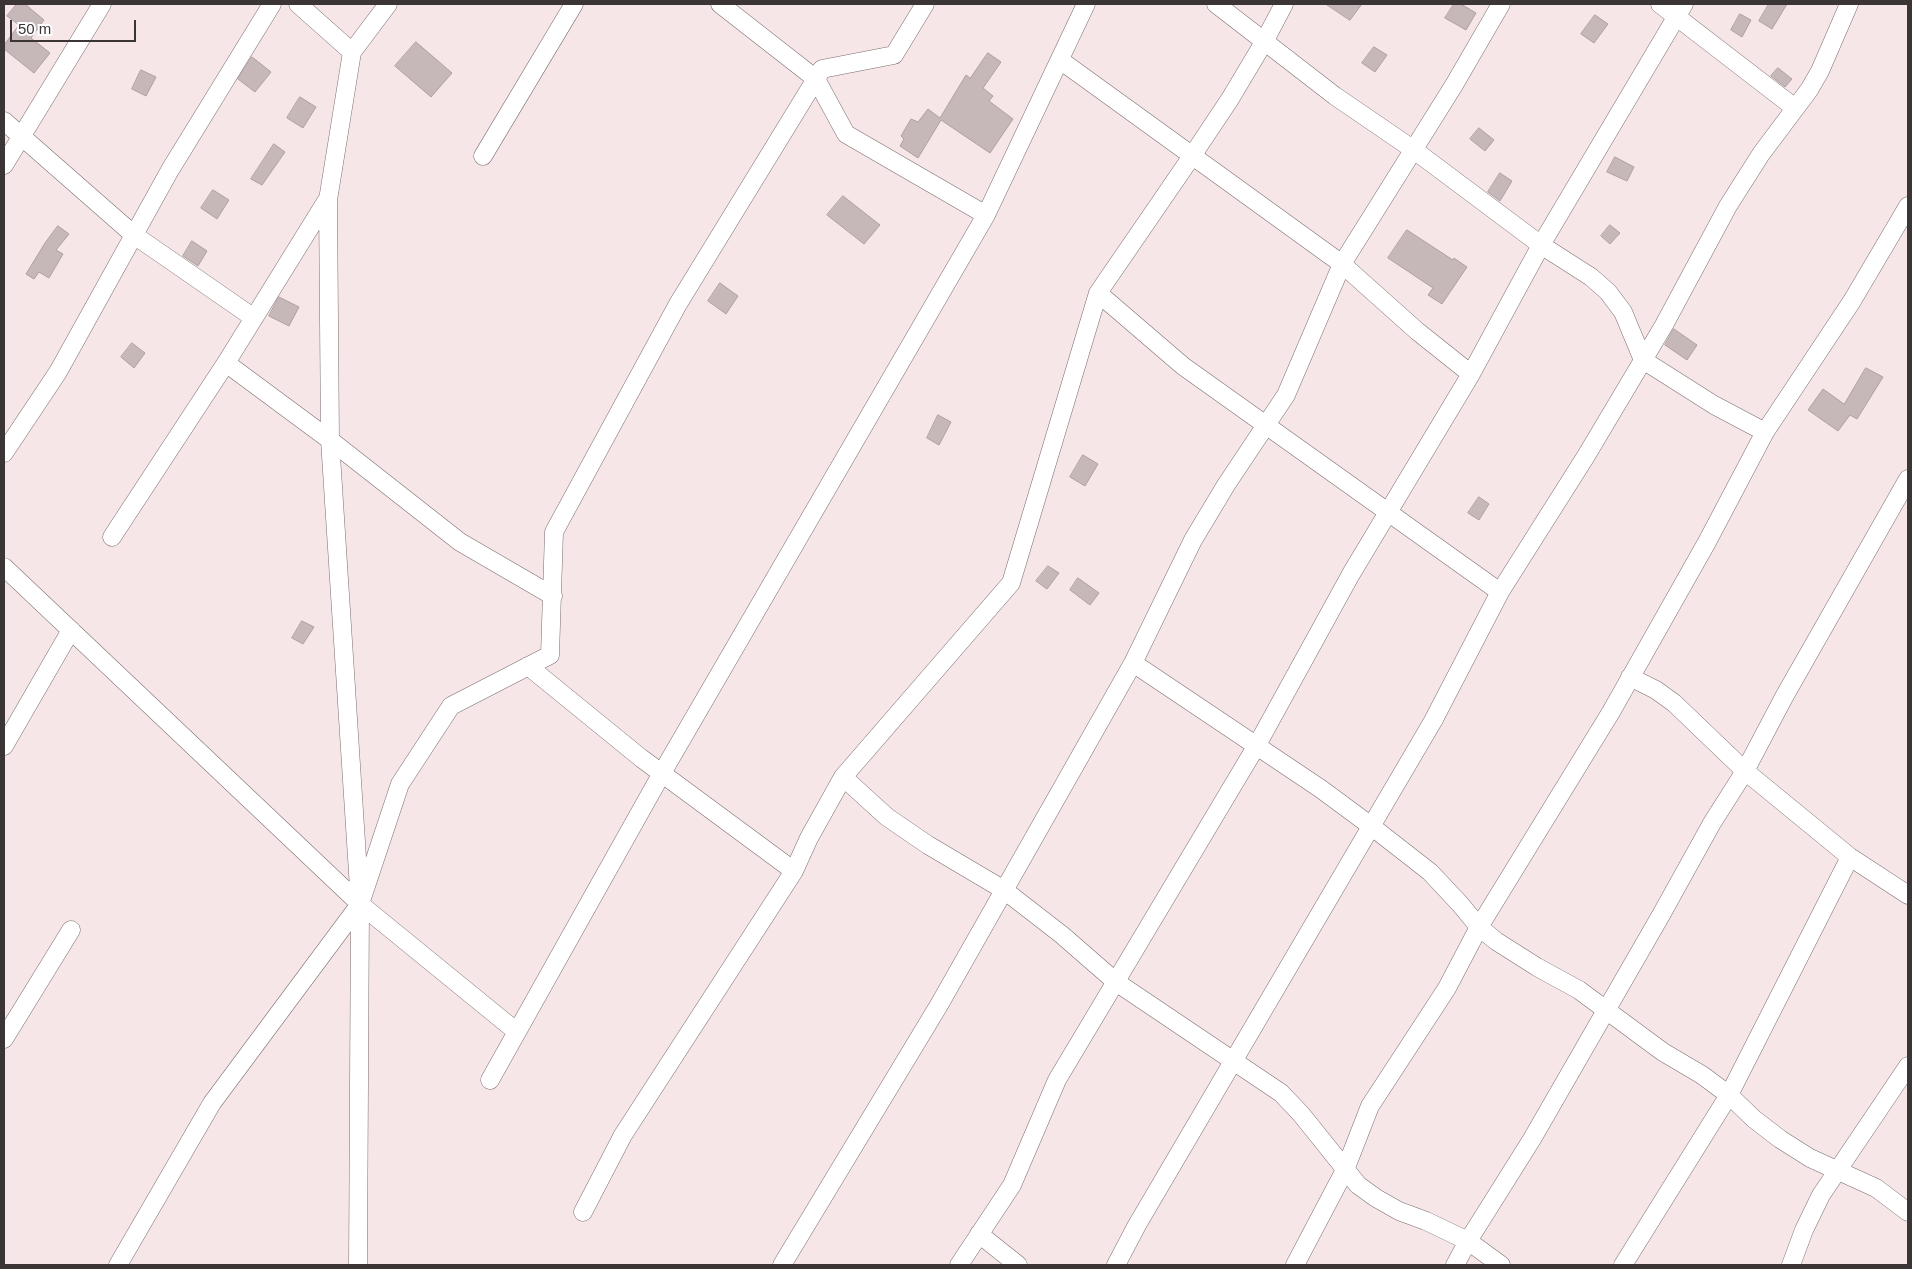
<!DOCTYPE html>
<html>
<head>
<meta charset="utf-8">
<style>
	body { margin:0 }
	#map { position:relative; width:1912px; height:1269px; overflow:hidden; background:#f6e6e8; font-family:Helvetica,sans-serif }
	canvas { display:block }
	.frame { position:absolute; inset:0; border:5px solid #3b3535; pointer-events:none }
	.scale { position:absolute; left:10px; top:20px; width:126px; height:22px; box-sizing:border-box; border:2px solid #3b3535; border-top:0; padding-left:6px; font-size:15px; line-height:18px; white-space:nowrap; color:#3b3535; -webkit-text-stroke:4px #fff; paint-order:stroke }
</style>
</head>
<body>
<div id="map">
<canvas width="1912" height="1269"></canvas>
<div class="frame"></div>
<div class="scale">50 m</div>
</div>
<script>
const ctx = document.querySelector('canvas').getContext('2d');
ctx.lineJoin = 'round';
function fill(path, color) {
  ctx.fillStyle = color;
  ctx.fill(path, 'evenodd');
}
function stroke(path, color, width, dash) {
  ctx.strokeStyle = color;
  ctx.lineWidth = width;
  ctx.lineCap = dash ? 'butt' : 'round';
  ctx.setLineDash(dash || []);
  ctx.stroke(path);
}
const building = new Path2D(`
	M17,4H25L44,20L31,38L50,53L34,73L4,49V45L19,25L7,16Z
	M1326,4H1362L1350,20Z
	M1454,4H1461L1476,13L1466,30L1445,18Z
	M1769,4H1787L1772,29L1759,21Z
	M1740,14L1751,20L1742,37L1731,30Z
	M1595,15L1608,24L1594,43L1581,34Z
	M416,42L452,73L431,97L395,66Z
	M1374,47L1387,55L1375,72L1362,63Z
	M988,53L1001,62L983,88L993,96L989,101L1013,119L990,153L941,120L918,158L900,146L904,139L901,136L911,119L918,122L928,109L940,118L966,75L970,78Z
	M252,57L271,72L255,92L238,79Z
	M1778,68L1792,79L1785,87L1771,76Z
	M141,70L156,77L146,96L132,89Z
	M300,97L316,107L303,128L287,118Z
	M1479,128L1494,140L1485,151L1470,139Z
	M274,144L285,152L262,185L251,179Z
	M1615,157L1634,167L1627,181L1607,172Z
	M1500,173L1512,181L1500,201L1488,192Z
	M213,190L229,200L217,219L201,208Z
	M843,196L880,225L864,244L827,215Z
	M1610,225L1620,233L1610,244L1601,236Z
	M58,226L69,234L56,250L63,254L49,278L39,272L34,279L26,274L45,243Z
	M1407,230L1453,260L1454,258L1467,267L1442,304L1428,295L1433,288L1388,258Z
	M192,241L207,251L198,266L183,256Z
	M720,283L738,296L726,314L708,301Z
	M279,297L299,307L289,326L269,316Z
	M1674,329L1697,345L1687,360L1665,345Z
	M132,343L145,353L134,368L121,357Z
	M1866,368L1883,377L1857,419L1850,415L1838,431L1808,410L1823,389L1844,404Z
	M938,415L951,422L939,445L927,438Z
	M1083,455L1098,464L1085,486L1070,477Z
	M1479,497L1489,504L1479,520L1468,513Z
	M1048,566L1059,573L1047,589L1036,581Z
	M1078,578L1099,593L1090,605L1070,590Z
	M302,621L314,627L303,644L292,638Z`);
fill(building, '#c6b7b8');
stroke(building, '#ae9fa1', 1);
const minor = new Path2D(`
	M298,4L352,52L328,200L330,440L360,904L358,1265
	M720,4L816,79L846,134L986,215
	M1216,4L1335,96L1414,150L1541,245L1591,277L1608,292L1623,312L1643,360L1714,405L1765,432
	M1660,4L1795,108
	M352,52L388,4
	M1060,60L1342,264L1417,331L1471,374
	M4,121L134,235L254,318
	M483,156L574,4
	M4,165L102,4
	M1098,293L1183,366L1500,592
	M226,363L330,440L460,542L553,596
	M4,453L58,372L170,170L272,4
	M112,537L226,363L327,200
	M4,567L360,904L517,1032
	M1133,663L1321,789L1371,826L1430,872L1460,904L1479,927L1496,941L1537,967L1579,990L1663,1052L1702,1075L1729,1095L1754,1119L1780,1139L1810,1158L1876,1188L1908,1212
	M528,666L641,758L794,871L809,838L843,777L887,817L928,845L1004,890L1062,935L1116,982L1281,1093L1301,1114L1358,1185L1376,1198L1399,1211L1426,1221L1468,1241L1501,1265
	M1630,677L1656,690L1674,703L1745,771L1850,857L1908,895
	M4,746L71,630
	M843,777L1011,583L1098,293L1192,156L1230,99L1264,42L1284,4
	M4,1039L71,930
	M490,1080L662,773L986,215L1086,4
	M583,1212L623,1135L794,871
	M979,1234L1018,1265
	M118,1265L212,1103L360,904L400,784L451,706L550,655L554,532L678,304L822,69L894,55L925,4
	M782,1265L939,1005L1133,663L1193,540L1226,485L1286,395L1342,264L1454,85L1501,4
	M959,1265L1012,1185L1057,1080L1257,745L1351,574L1471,374L1541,245L1684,4
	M1116,1265L1137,1225L1433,721L1500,592L1586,456L1664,325L1728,206L1761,154L1809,90L1820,71L1849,4
	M1295,1265L1345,1170L1370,1106L1447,988L1479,927L1611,712L1707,542L1765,432L1852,301L1908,206
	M1455,1265L1468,1241L1532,1139L1661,915L1712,823L1745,771L1784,697L1908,479
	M1623,1265L1729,1095L1850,857
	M1791,1265L1804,1230L1821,1195L1908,1066`);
stroke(minor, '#7b6d6e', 19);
stroke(minor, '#fff', 18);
</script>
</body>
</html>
